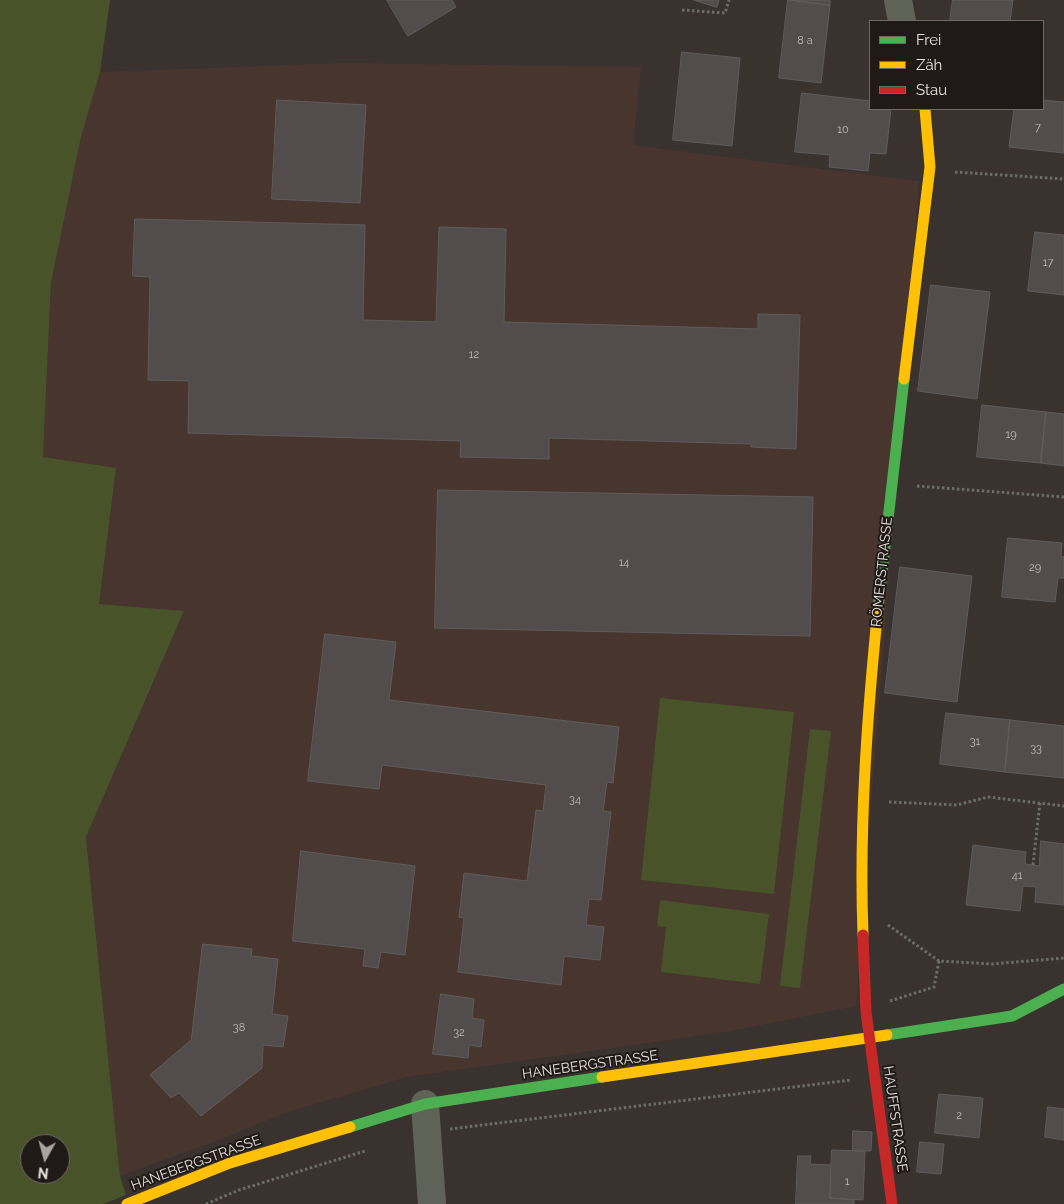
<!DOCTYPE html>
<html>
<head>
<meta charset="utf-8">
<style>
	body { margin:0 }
	#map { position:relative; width:1064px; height:1204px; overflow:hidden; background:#39322f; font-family:Raleway,sans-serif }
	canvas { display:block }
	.legend { position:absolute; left:869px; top:20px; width:175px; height:90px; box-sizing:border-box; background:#1f1917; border:1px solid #6f6966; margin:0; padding:6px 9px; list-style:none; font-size:15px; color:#e8e0dd }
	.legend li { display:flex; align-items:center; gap:10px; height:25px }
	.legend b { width:25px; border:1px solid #6f6966 }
	.north { position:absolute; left:20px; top:1134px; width:50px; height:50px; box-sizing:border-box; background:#1f1917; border:1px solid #6f6966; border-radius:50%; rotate:187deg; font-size:14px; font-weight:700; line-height:20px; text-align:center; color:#e8e0dd }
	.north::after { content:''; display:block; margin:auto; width:18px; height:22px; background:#aba3a0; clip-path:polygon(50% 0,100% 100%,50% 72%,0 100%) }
</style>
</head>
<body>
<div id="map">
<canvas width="1064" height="1204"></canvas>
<ul class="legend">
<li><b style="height:6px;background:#4caf50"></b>Frei</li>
<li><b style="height:6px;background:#ffc107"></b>Zäh</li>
<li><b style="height:6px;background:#c62828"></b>Stau</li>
</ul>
<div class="north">N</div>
</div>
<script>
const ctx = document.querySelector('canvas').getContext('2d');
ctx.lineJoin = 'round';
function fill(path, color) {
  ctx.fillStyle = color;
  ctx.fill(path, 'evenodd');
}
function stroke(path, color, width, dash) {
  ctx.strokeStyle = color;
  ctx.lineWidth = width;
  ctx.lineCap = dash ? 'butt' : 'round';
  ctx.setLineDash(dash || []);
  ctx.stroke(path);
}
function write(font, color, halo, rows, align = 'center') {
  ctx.font = font + ' Raleway,sans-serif';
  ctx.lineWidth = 4;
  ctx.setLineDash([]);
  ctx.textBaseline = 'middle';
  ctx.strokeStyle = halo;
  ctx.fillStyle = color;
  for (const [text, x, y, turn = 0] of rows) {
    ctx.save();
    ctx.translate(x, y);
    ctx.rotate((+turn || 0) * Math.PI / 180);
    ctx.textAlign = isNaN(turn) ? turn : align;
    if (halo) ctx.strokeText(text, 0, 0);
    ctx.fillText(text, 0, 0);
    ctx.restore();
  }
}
fill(new Path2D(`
	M345,63L641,67L633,145L919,181L856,1006L726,1032L407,1077L285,1113L222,1139L120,1176L86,837L184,612L99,604L116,469L43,457L51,283L81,137L100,72Z`), '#47352e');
fill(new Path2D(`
	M0,0H110L100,72L81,137L51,283L43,457L116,468L99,604L184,611L86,837L120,1176L126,1195L103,1204H0ZM30,1144H60V1174H30Z
	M660,698L794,712L774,894L641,880Z
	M810,729L831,731L800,988L780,986Z
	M660,900L769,914L760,984L661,972L666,927L657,926Z`), '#48532a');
const building = new Path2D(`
	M387,0H452L456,7L408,36Z
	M694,0H719L717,7Z
	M788,0L830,5L821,83L779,78Z
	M790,0H830V5Z
	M953,0H1013L1010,21H950Z
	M682,52L740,58L732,146L673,140Z
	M802,93L870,101V109H891L886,154L870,153L868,171L829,167L830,155L795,152Z
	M277,100L366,105L360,203L272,199Z
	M1043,100L1064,102V153L1009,147L1014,109H1043Z
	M135,219L365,225L363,320L436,322L439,227L506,229L504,322L758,329V314L800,315L796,449L751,447V444L549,438V459L460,457L461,441L188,433L189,381L148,380L150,277L133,276Z
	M1035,232L1064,235V295L1028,291Z
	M931,285L990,292L977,399L918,391Z
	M982,405L1046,412L1041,463L977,457Z
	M1046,412L1064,414V466L1041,463Z
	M438,490L813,497L810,636L435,628Z
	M1008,538L1062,543L1061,556L1064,557V578H1058L1055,602L1002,597Z
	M900,567L972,576L957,702L885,693Z
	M325,634L396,642L389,700L619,727L613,783L607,782L603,811L611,812L601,900L589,899L586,925L604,927L600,960L564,956L561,985L458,972L464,918L459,917L464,873L527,881L536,810L543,811L546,785L382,765L379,789L308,781Z
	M946,713L1010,720L1005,772L940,764Z
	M1010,720L1064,726V778L1005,772Z
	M1041,841L1064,844V905L1035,902L1036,887L1023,886L1020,911L966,905L973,845L1026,852L1025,864L1039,866Z
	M301,851L415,866L405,955L381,952L378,968L363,966L365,949L293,941Z
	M203,944L252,949L251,956L278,959L272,1014L288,1016L283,1047L263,1045L262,1068L201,1116L179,1093L171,1098L150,1075L191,1040Z
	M441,994L474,999L472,1018L484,1020L481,1047L469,1045L468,1058L433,1054Z
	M939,1094L983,1098L979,1138L935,1133Z
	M1048,1107L1064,1109V1140L1045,1137Z
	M853,1131L872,1132L871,1151H853Z
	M920,1142L944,1144L941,1174L917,1172Z
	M832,1150L865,1151L863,1200L830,1198Z
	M798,1156H811L810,1164L831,1165L830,1198L854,1200V1204H796Z`);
fill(building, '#524c4d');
stroke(building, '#605c5c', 1);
stroke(new Path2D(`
	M682,10L725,13L729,0
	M955,172L1064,179
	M917,486L1064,497
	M889,802L957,805L988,797L1064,806
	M1033,865L1040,802
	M888,925L939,961
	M890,1001L934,987L939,961L992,964L1064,958
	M450,1129L851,1080
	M206,1204L239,1190L365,1151`), '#6c6d65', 3, [2.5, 2.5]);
stroke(new Path2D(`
	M898,0L902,21
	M425,1104L432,1204`), '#5e6257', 28);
stroke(new Path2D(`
	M878,608L904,379
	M887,1035L1012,1016L1064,989
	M350,1127L425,1104L602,1077`), '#4caf50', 11);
stroke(new Path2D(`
	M904,379L930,167L925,109
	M863,935C859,826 867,716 878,608
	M602,1077L887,1035
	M127,1204L230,1163L350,1127`), '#ffc107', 11);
stroke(new Path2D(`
	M863,935L866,1012L892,1204`), '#c62828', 11);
write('11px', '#c2bbb9', null, [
	["8 a",805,41],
	["7",1038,128],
	["10",843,130],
	["17",1048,263],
	["12",474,355],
	["19",1011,435],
	["14",624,563],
	["29",1035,568],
	["31",975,742],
	["33",1036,749],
	["34",575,800],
	["41",1017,876],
	["38",239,1028],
	["32",459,1033],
	["2",959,1116],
	["1",847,1182]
]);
write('14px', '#e8e0dd', '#1f1917', [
	["RÖMERSTRASSE",882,572,-84],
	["HANEBERGSTRASSE",590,1065,-8],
	["HAUFFSTRASSE",895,1119,82],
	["HANEBERGSTRASSE",196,1163,-20]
]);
</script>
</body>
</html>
